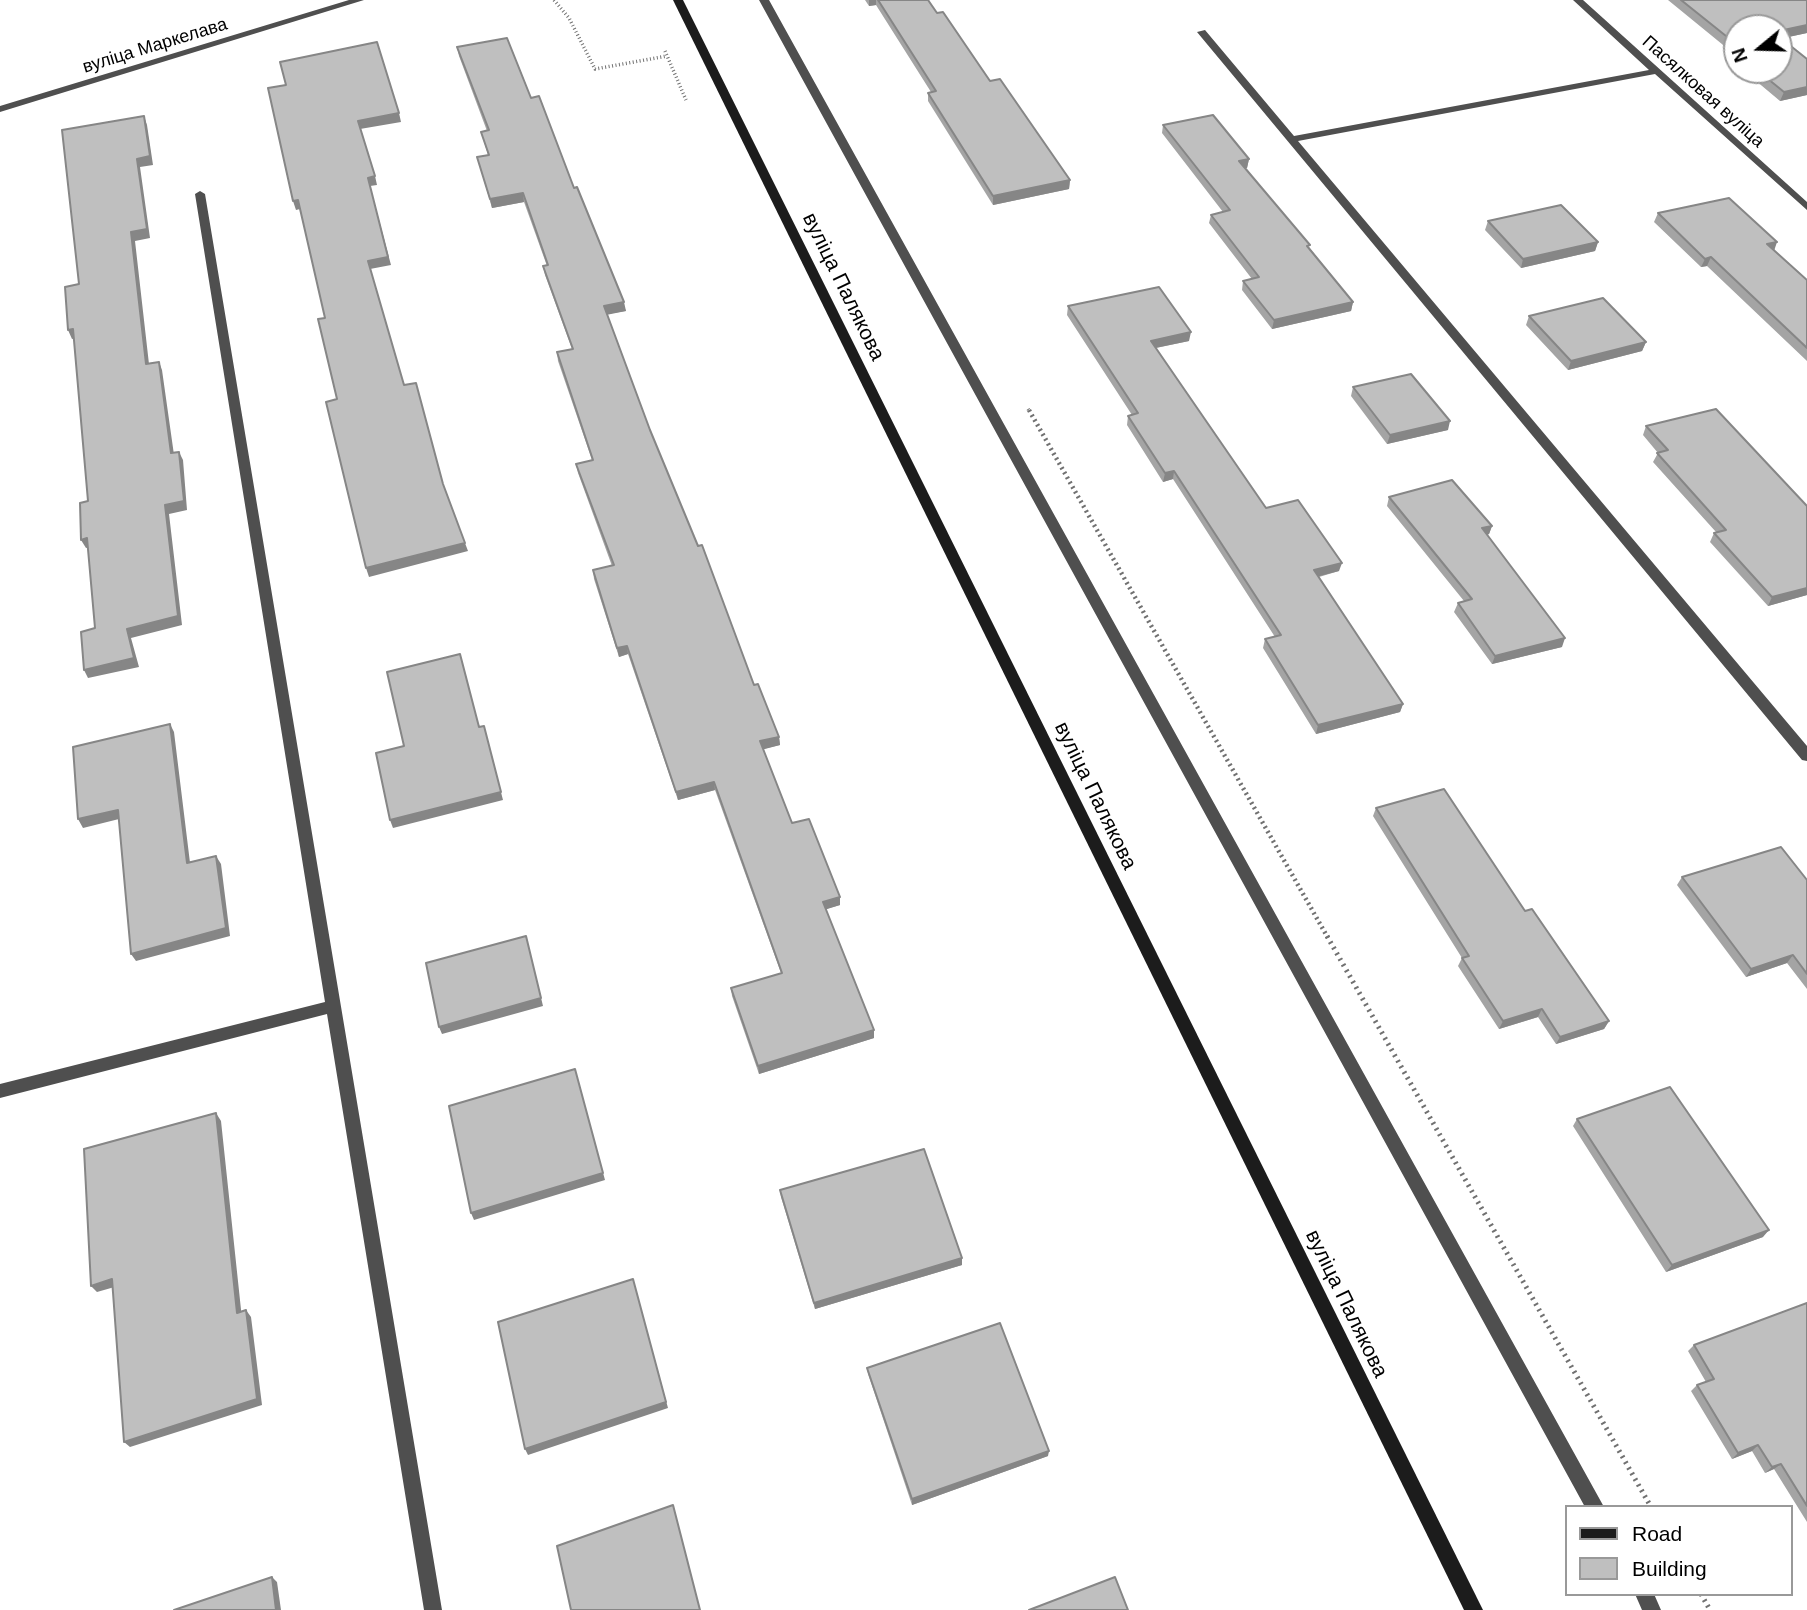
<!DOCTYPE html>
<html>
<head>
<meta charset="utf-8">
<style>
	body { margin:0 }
	#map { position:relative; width:1807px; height:1610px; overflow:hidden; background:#fff; font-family:Arial,sans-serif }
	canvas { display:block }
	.legend { position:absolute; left:1565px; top:1505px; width:228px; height:91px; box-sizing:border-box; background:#fff; border:2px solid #999; margin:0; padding:9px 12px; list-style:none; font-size:21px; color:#000 }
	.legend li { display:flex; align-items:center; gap:14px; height:35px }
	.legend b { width:35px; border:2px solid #999 }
	.north { position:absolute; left:1723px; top:14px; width:70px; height:70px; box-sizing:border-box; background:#fff; border:2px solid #999; border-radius:50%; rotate:251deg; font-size:19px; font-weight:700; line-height:28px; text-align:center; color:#000 }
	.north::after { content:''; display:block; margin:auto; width:24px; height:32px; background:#000; clip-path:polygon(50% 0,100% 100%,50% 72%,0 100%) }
</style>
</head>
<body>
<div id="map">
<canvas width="1807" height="1610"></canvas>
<ul class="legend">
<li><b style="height:9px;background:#1c1c1c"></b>Road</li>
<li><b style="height:19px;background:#bfbfbf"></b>Building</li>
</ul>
<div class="north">N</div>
</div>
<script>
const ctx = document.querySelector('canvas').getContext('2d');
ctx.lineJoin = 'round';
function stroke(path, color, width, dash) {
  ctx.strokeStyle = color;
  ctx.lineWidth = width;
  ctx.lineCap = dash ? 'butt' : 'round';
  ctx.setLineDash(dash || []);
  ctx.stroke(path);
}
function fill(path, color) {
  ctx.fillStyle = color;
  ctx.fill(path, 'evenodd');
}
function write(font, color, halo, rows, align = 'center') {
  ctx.font = font + ' Arial,sans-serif';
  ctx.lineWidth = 6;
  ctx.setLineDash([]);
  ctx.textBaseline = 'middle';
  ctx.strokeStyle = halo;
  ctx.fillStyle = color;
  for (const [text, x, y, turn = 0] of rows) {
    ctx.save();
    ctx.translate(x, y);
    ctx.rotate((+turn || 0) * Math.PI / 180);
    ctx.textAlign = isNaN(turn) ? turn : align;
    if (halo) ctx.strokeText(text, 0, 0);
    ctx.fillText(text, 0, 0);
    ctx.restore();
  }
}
stroke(new Path2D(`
	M554,0L569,18L595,69L667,56
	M665,51L686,100
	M1028,409L1030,412`), '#717171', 3.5, [1, 2.5]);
stroke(new Path2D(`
	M1029,410L1328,938`), '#717171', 4.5, [2, 3.5]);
stroke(new Path2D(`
	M1327,936L1651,1507
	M1701,1594L1710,1610`), '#717171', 5, [2, 4.5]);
fill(new Path2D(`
	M759,0H769L1604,1507H1585Z
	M1635,1594H1654L1661,1610H1642Z`), '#4f4f4f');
fill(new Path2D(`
	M349,0H364L0,112V106Z
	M1573,0H1583L1807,202V210L1655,74L1298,141L1807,746V761L1802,760L1197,32L1205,30L1294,136L1649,70Z
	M200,191L205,194L442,1610H424L327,1014L0,1098V1084L325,1002L195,194Z`), '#4f4f4f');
fill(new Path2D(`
	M673,0H683L1483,1610H1464Z`), '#1c1c1c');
fill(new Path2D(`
	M865,0H928L937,13L990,81L1070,180L1069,189L993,205L928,101V93L931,92L876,5L869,6Z
	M1668,0H1807V33L1779,39V28L1728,49Z
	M457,47L531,98L574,188L626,311L607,314L650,430L754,685L779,737L780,745L763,749L792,823L840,897V905L826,909L874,1038L759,1074L732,996L731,988L781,973L715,790L678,800L628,654L619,657L594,579L593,570L612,566L578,473L576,464L592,460L558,361L557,352L572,349L545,275L543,266H547L524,202L492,208L477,157L488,155L481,132L487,131L459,56Z
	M1807,59V95L1780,101L1743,70H1779Z
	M1163,125L1249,159L1247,168H1245L1353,302L1351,311L1272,329L1242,290L1243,281L1252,279L1209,223L1211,215L1223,212L1162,133Z
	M1658,213L1774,250L1807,280V361L1707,266L1701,267L1654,222Z
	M1488,221L1598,242L1595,251L1521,268L1485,230Z
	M1068,306L1189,341L1156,348L1266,508L1339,571L1319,577L1403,704L1400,712L1316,734L1263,648L1265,639L1275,637L1173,479L1163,482L1127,425L1128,416L1132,415L1067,315Z
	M1529,316L1646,342L1642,351L1568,370L1526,325Z
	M1353,387L1448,430L1387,444L1351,396Z
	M1646,426L1807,506V595L1768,606L1710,542L1714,533L1716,532L1653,462L1658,453L1643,435Z
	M1389,497L1492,526L1489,534L1487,535L1562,647L1492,664L1454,612L1458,603L1464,601L1387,506Z
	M1376,808L1525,911L1609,1021L1604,1029L1556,1044L1538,1017L1499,1029L1458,966L1462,958L1373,816Z
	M1682,877L1807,880V989L1787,963L1746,977L1677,885Z
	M1577,1119L1763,1237L1666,1272L1573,1126Z
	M780,1190L962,1258V1265L815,1309L781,1197Z
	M1807,1303V1522L1774,1469L1765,1473L1752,1451L1732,1459L1691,1391L1697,1385L1706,1382L1688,1351L1694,1345Z
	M867,1368L1048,1456L912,1505L868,1374Z`), '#a4a4a4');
fill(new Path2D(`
	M869,0H876V5L869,6Z
	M1807,25V33L1779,39V31Z
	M1737,39V47L1728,49L1731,40Z
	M1807,87V95L1780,101L1784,92Z
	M399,113L401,122L360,129L358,121Z
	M144,116L147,125L153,165L140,167L150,238L135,241L150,373L146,364L131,232L137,159Z
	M1249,159L1247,168L1237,170L1239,161Z
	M375,176L377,185L370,186L391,265L370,269L368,261V178Z
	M1070,180L1069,189L993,205V196Z
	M523,193L524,202L492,208L490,199Z
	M298,200L300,209L296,210L293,201Z
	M1598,242L1595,251L1521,268L1523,259Z
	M1777,242L1774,251L1767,244Z
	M1711,257L1707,266L1701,267L1705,259Z
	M624,302L626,311L606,315L604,306Z
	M1353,302L1351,311L1272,329L1274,320Z
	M73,329L77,338L72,339L68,330Z
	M1191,332L1189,341L1150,349L1151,341Z
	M1646,342L1642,351L1568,370L1571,361Z
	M159,362L162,370L175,462L171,453Z
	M1450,421L1448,430L1387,444L1390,435Z
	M179,452L183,460L187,510L169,514L182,625L131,638L139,667L88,678L84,670L127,629L165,505Z
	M1174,471L1173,479L1163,482L1165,473Z
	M1492,526L1489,534L1479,537L1482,528Z
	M87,538L92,547L86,548L81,540Z
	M465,543L468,551L369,577L366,568Z
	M1342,563L1339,571L1312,578L1314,570Z
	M1807,588V595L1768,606L1772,597Z
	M1565,638L1562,647L1492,664L1495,656Z
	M627,646L628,654L619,657L617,648Z
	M1403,704L1400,712L1316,734L1318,725Z
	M170,724L174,732L191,871L187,863Z
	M484,726L503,800L393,828L390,820Z
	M779,737L780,745L761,750L760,741Z
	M714,782L715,790L678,800L676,792Z
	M118,810L123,818L83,828L78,819Z
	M216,856L221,864L230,936L136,961L131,954Z
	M840,897V905L824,910L823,902Z
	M528,944L543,1006L442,1034L439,1027Z
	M1793,955L1787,963L1746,977L1751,969Z
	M1542,1009L1538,1017L1499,1029L1503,1021Z
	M1609,1021L1604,1029L1556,1044L1560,1037Z
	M874,1030V1038L759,1074L758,1066Z
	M575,1069L605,1180L474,1220L471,1213Z
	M216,1113L221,1121L242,1319L237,1313Z
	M1769,1230L1763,1237L1666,1272L1672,1265Z
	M962,1258V1265L815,1309L814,1303Z
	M112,1279L118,1286L97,1292L91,1286Z
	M633,1279L668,1408L528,1455L525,1449Z
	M246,1310L251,1317L262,1405L130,1447L124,1442Z
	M1758,1445L1752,1451L1732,1459L1738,1453Z
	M1049,1451L1048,1456L912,1505V1499Z
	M1781,1464L1774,1469L1765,1473L1772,1467Z
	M272,1577L277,1582L281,1610H276Z`), '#868686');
const building = new Path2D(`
	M878,0H928L937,13L943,12L990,81L1000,79L1070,180L993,196L928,93L936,91Z
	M1681,0H1807V25L1779,31V28H1737V39L1731,40Z
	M507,38L531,98L539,96L574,188L577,187L624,302L604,306L650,430L698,546L702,545L754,685L758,684L779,737L760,741L792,823L809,819L840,897L823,902L874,1030L758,1066L731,988L782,973L714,782L676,792L627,646L617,648L593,570L614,565L576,464L593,460L557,352L573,349L543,266L548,265L523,193L490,199L477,157L489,155L481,132L489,130L457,47Z
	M377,42L399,113L358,121L375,176L368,178L388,257L368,261L404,385L416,383L443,484L465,543L366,568L326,402L337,399L318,319L325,318L298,200L293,201L268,88L286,85L280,62Z
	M1792,47L1807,59V87L1784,92L1757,70H1779V50Z
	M1213,115L1249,159L1239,161L1310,245L1307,246L1353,302L1274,320L1243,281L1259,277L1211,215L1230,210L1163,125Z
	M144,116L150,156L137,159L147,229L131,232L146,364L159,362L171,453L179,452L184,501L165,505L178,616L127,629L134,658L84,670L81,632L95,628L87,538L81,540L80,503L88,501L73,329L68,330L65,287L79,284L62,130Z
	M1729,198L1777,242L1767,244L1807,280V348L1711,257L1705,259L1658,213Z
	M1561,205L1598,242L1523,259L1488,221Z
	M1159,287L1191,332L1151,341L1266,508L1298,500L1342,563L1314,570L1403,704L1318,725L1265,639L1281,635L1174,471L1165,473L1128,416L1138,413L1068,306Z
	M1603,298L1646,342L1571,361L1529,316Z
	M1411,374L1450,421L1390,435L1353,387Z
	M1716,409L1807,506V588L1772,597L1714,533L1726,530L1657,453L1668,450L1646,426Z
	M1452,480L1492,526L1482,528L1565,638L1495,656L1458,603L1472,599L1389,497Z
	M460,654L479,727L484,726L501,792L390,820L376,753L404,746L387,672Z
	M170,724L187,863L216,856L226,928L131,954L118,810L78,819L73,747Z
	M1444,789L1525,911L1532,909L1609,1021L1560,1037L1542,1009L1503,1021L1462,958L1469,956L1376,808Z
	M1781,847L1807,880V974L1793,955L1751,969L1682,877Z
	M526,936L541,998L439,1027L426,963Z
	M575,1069L603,1173L471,1213L449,1106Z
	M1670,1087L1769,1230L1672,1265L1577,1119Z
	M216,1113L237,1313L246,1310L257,1399L124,1442L112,1279L91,1286L84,1149Z
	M924,1149L962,1258L814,1303L780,1190Z
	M633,1279L666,1402L525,1449L498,1322Z
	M1807,1303V1506L1781,1464L1772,1467L1758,1445L1738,1453L1697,1385L1714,1379L1694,1345Z
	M1000,1323L1049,1451L912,1499L867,1368Z
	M673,1505L700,1610H571L557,1546Z
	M272,1577L276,1610H174Z
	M1115,1577L1128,1610H1029Z`);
fill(building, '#bfbfbf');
stroke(building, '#868686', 2);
write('18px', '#000', '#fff', [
	["вуліца Маркелава",155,46,-17],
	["Пасялковая вуліца",1703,92,42]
]);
write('21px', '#000', '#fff', [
	["вуліца Палякова",843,287,64],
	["вуліца Палякова",1095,796,64],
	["вуліца Палякова",1346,1304,64]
]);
</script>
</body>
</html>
